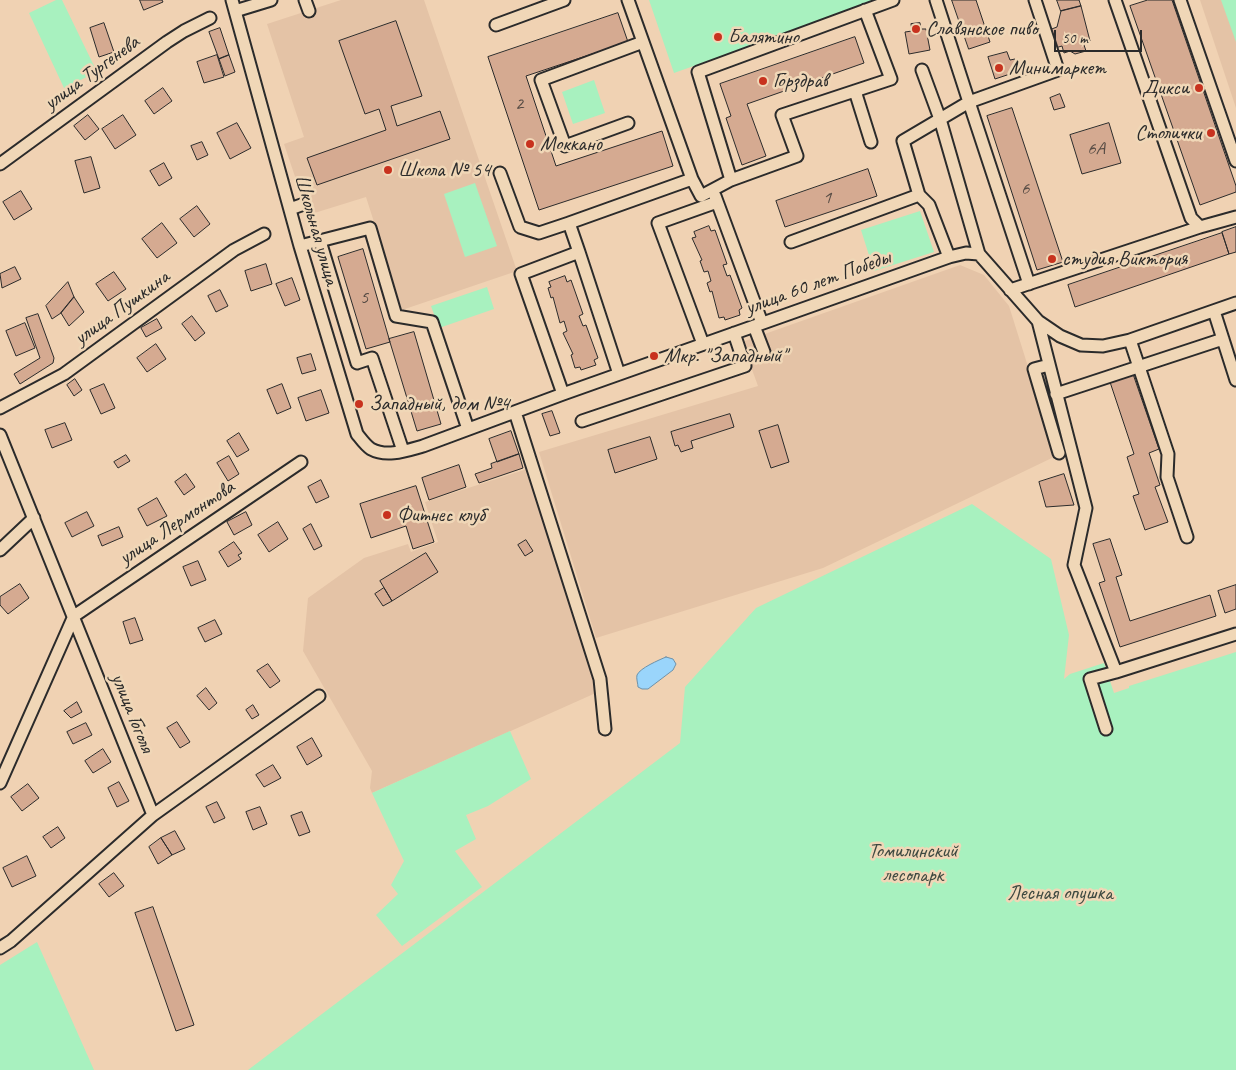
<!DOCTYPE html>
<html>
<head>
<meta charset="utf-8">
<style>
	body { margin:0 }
	#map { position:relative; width:1236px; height:1070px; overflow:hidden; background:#f0d2b3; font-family:Caveat,sans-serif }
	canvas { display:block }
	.scale { position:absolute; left:1054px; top:30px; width:88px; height:22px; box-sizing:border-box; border:2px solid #2b2b2b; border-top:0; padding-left:6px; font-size:15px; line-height:18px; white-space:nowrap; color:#2b2b2b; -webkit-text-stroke:4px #f0d7b7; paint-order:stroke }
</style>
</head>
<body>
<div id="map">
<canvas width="1236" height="1070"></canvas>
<div class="scale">50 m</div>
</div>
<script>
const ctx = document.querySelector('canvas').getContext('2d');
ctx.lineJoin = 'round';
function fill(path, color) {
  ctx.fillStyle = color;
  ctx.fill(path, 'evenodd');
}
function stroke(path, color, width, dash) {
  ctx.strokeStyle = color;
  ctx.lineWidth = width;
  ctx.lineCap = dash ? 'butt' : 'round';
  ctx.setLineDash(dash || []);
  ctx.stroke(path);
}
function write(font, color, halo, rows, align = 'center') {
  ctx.font = font + ' Caveat,sans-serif';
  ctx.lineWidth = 5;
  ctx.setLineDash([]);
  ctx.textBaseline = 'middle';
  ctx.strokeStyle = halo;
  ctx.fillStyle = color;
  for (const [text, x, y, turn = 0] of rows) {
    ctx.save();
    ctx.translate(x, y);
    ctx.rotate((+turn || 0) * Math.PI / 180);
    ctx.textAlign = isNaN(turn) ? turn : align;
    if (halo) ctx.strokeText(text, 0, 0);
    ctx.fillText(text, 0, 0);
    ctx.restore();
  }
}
fill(new Path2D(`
	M341,0H424L517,271L402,310L366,197L308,215L284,144L304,137L267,24Z
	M1200,0H1236V108Z
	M960,265L984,275L1009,306L1056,456L823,568L596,638L539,452L758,386L742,342Z
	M527,469L598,692L372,793L370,788L372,771L303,651L308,598L364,558L408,544L411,552L438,542L425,502Z`), '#e4c3a6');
fill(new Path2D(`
	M56,0H62L97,72L64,88L29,13Z
	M649,0H875L876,1L674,73Z
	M1221,0H1236V42Z
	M594,80L605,113L573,124L562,92Z
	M475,183L497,246L465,257L444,194Z
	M920,211L934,252L874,271L861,230Z
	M487,287L494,309L439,328L431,306Z
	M972,504L1051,559L1069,635L1064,679L1070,674L1104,663L1114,693L1129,688V686L1236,652V1070H248L680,743L685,687L756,608Z
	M510,731L531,779L488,806L466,815L476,839L455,851L482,887L402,946L376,915L398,894L391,885L404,861L372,793Z
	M37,942L94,1070H0V965Z`), '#a8f1bf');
const water = new Path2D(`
	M666,657L673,659L676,664L673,670L648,689H642L638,687C638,684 636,678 637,675C640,668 659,660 666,657Z`);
fill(water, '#9ad5fb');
stroke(water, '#6e91a8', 1);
const building = new Path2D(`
	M140,0H162L163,2L144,10Z
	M952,0H976L990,42L969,49Z
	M1057,0H1079L1081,6L1061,11Z
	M1148,0H1172L1236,186V192L1200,205L1130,6Z
	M1081,6L1090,41L1083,42L1086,51L1075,54L1070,51L1064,53L1062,46L1055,48L1049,30L1057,27L1061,11Z
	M618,13L628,42L526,76L556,166L662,131L673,166L539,210L488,57Z
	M396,21L422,96L391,106L397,126L440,111L450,139L317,185L307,158L386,130L379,109L365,114L339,41Z
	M104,23L114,52L99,57L90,28Z
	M920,23L921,29H926L930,50L909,54L905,32L912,31L911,24Z
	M220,28L229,55L219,59L209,32Z
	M855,37L864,63L747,104L766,156L742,165L726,118L731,116L720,84Z
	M1007,52L1010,60L1015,59L1019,71L995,79L988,57Z
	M217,55L224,77L204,83L197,62Z
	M229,55L235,72L225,76L219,59Z
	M163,88L172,101L154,114L145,101Z
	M1060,94L1065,107L1054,110L1050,98Z
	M1012,108L1063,262L1037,270L987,116Z
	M88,115L99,129L85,140L74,126Z
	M123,115L136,135L115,149L102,129Z
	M237,123L251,148L230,159L217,133Z
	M1109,123L1121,163L1082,174L1070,135Z
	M202,142L208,155L197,160L191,146Z
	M91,157L100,188L84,193L75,161Z
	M164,163L172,178L159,186L150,171Z
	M868,169L877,196L785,227L776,201Z
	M21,191L32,209L14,220L3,202Z
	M197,206L210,224L194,237L180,219Z
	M162,223L177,243L157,258L142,239Z
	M709,226L711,231L715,230L727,264L723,265L727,276L730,275L742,308L739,310L740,315L725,320L724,317L719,318L712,291L710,292L707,283L711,281L708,271L704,272L700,261L702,260L692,238L696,237L694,232Z
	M1236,227V252L1229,254L1222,232Z
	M1222,233L1229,254L1075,307L1068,285Z
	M363,249L390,342L366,349L338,257Z
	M266,264L272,284L251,291L245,271Z
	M15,267L21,279L2,288L0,274Z
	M114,272L126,289L108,301L96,284Z
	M565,276L567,282L571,280L583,314L579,316L583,326L586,325L598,358L594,360L596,365L581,370L580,367L575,368L571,355L573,354L563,333L567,331L564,321L560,323L553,297L551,298L548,288L551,287L549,282Z
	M292,278L300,300L285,306L276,284Z
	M68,282L74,297L61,313L52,319L46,306Z
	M220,290L228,306L216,312L208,296Z
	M74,297L84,312L69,326L61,313Z
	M38,314L54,358L53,363L20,384L14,374L40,358L26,318Z
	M192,316L205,333L195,341L182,324Z
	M157,319L162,328L146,337L141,328Z
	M25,323L35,348L16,356L6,331Z
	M414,332L441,424L417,431L389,339Z
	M156,344L166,359L147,372L137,358Z
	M311,354L316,370L302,374L297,358Z
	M1133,374L1159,449L1149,453L1160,485L1155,487L1168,522L1145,530L1133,496L1139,494L1127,457L1134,454L1110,382Z
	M75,379L82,390L74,396L67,385Z
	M104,384L115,408L101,414L90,390Z
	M282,384L291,408L277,414L267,390Z
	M321,390L329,413L306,421L298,398Z
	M552,411L560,433L550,436L542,414Z
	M730,414L734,427L691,441L693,448L681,452L678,445L675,446L671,432Z
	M65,423L72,440L52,448L45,430Z
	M778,425L789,462L771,468L759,431Z
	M511,431L519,454L497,462L489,439Z
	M239,433L249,450L237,457L227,441Z
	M650,437L657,459L615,473L608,450Z
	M519,454L523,468L479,483L475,474L492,468L491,464Z
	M126,455L130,461L118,468L114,462Z
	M229,456L239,474L228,481L217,463Z
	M459,465L466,487L429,500L422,478Z
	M186,474L195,487L184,495L175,482Z
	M1064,474L1074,505L1046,507L1039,482Z
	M321,480L329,497L316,503L308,487Z
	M416,486L434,542L413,549L406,526L371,538L360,504Z
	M157,498L167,516L147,526L138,509Z
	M87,512L94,526L72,537L65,523Z
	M246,512L252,525L234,535L227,522Z
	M278,522L288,539L269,552L258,535Z
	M311,524L322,546L314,550L303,529Z
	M119,527L123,537L102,546L98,536Z
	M1110,539L1122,575L1116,577L1130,621L1210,595L1216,616L1120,647L1099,583L1105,581L1093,544Z
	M526,540L533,551L525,556L518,545Z
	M234,542L242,553L238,555L241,559L228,567L219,552Z
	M426,553L438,572L392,601L380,581Z
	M198,561L206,580L191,586L183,567Z
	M20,584L29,598L8,614L0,605V597Z
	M1236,585V609L1225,613L1218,591Z
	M384,588L392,601L383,606L375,594Z
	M135,618L143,640L130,644L123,622Z
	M215,620L222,634L205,642L198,628Z
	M268,664L280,681L270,688L257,671Z
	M206,688L217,703L209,710L197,696Z
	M77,702L82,712L71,718L64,711Z
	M253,705L259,715L252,719L246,710Z
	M177,722L190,742L180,748L167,728Z
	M86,723L92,735L73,744L67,732Z
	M312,738L322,756L307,765L297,747Z
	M103,749L111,762L93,773L85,761Z
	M273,765L281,778L264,787L256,775Z
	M119,782L129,801L117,807L108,788Z
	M28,784L39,798L22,811L11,797Z
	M217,802L225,818L214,823L206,807Z
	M260,807L267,824L253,830L246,812Z
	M302,812L310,832L299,836L291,816Z
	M58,827L65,838L51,848L43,837Z
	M175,831L185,849L172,855L161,838Z
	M161,838L172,855L158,864L149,847Z
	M27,856L36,876L12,887L3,868Z
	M114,873L124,886L109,897L99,884Z
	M153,907L194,1025L176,1031L135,913Z`);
fill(building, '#d5aa91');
stroke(building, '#2b2b2b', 1);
const minor = new Path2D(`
	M232,0L300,246L357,434C361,439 366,446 371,449C387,458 408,450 423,446L563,394L949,257L966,253L979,254L1038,321L1060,336L1081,345L1103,346L1130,340L1236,303
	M305,0L309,11
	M628,0L692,179
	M936,0L969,102L903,141L919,195L929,205L949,257
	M1115,0L1191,218L1200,227L1236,217
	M1180,0L1236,161
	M235,11L271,0
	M496,25L564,0
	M922,70L940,119L979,254
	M855,91L871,142
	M628,123L565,146L541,80L643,42
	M0,164L167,42L184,31L210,18
	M500,173L520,227L539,233L569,223
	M731,180L698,72L893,0
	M715,196L762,323
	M290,209L304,204
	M320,241L357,363L372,358L403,451
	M791,242L919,195
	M300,246L370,228L396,316L432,322L468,429
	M579,252L619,374
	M1029,284L969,102L1058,70L1035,0
	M1010,290L1200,227
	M1214,311L1236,380
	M1038,321L1086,508L1074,565L1116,672L1236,634
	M754,326L764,352
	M1130,340L1168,454L1167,477L1187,537
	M703,344L658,223L717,202
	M1049,365L1034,369L1059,453
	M563,394L521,274L579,252L569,223L692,179L701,196L731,180L797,156L782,115L891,79L865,10
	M1056,394L1223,339
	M0,408L64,374L234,250L264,234
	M515,412L600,679L605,729
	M582,421L745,366L734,333
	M0,435L153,815
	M0,550L34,518
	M74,616L301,462
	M1106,729L1090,679L1116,672
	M0,783L74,616
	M0,948L11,941L153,815L319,696`);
stroke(minor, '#2b2b2b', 15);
stroke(minor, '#f0d7b7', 11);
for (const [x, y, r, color] of [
	[916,29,5,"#c8321e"],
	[718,37,5,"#c8321e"],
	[999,68,5,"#c8321e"],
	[763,81,5,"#c8321e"],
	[1199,88,5,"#c8321e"],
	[1211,133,5,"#c8321e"],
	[530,144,5,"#c8321e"],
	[388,170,5,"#c8321e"],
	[1052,259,5,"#c8321e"],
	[654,356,5,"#c8321e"],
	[359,404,5,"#c8321e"],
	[387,515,5,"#c8321e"]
]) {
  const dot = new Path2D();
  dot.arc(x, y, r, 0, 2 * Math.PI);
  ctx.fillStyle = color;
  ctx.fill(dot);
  stroke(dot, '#f0d7b7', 2);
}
write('19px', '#564b44', null, [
	["2",519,104],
	["6А",1096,149],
	["6",1025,189],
	["1",827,198],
	["5",364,298]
]);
write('21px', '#2b2b2b', '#f0d7b7', [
	["Славянское пиво",926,29],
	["Балятино",728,37],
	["Минимаркет",1009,68],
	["Горздрав",773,81],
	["Дикси",1189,88,"right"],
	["Столички",1201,133,"right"],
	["Моккано",540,144],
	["Школа № 54",398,170],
	["студия Виктория",1062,259],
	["Мкр. \"Западный\"",664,356],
	["Западный, дом №4",369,404],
	["Фитнес клуб",397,515]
], 'left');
write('21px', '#2b2b2b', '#f0d7b7', [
	["улица Тургенева",92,73,-36],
	["Школьная улица",316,230,74],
	["улица 60 лет Победы",818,283,-20],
	["улица Пушкина",122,308,-36],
	["улица Лермонтова",177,523,-34],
	["улица Гоголя",132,713,68]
]);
write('21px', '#3e4941', '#f0d7b7', [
	["Томилинский",913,851],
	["лесопарк",913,875],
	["Лесная опушка",1060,893]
]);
</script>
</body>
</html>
